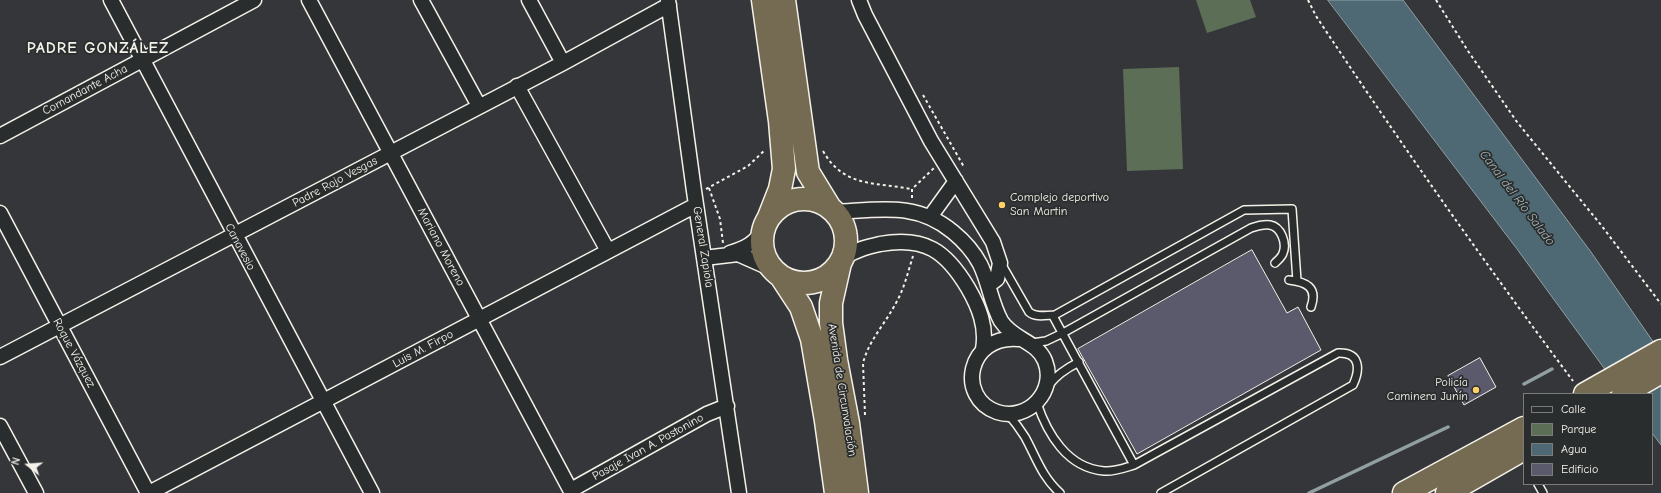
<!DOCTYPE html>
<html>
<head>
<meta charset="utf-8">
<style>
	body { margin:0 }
	#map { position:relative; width:1661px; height:493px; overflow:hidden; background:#34363a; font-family:"Comic Neue",sans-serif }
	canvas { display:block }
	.legend { position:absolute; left:1523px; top:393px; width:130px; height:92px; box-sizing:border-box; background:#2a2d2e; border:1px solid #7b7b78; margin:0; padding:5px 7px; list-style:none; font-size:12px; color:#f4f1e8 }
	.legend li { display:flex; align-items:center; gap:8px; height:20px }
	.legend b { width:20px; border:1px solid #7b7b78 }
	.north { position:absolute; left:8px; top:445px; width:40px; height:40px; -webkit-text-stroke:3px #2a2d2e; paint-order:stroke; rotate:287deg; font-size:11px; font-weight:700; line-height:16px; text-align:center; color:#f4f1e8 }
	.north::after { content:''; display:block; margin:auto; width:14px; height:18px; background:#f4f1e8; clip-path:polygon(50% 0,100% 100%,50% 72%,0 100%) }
</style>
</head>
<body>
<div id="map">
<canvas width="1661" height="493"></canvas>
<ul class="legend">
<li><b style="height:5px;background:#2a2d2e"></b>Calle</li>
<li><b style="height:11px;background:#5d6e57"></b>Parque</li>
<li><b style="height:11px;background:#4f6974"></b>Agua</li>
<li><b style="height:11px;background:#5a5a6c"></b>Edificio</li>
</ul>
<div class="north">N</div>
</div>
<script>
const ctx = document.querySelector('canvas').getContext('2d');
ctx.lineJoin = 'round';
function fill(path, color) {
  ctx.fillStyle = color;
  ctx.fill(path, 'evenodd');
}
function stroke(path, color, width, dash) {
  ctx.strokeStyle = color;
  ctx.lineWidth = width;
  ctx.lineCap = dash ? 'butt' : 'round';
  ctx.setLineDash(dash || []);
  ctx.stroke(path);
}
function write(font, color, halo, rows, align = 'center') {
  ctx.font = font + ' "Comic Neue",sans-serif';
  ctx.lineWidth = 3.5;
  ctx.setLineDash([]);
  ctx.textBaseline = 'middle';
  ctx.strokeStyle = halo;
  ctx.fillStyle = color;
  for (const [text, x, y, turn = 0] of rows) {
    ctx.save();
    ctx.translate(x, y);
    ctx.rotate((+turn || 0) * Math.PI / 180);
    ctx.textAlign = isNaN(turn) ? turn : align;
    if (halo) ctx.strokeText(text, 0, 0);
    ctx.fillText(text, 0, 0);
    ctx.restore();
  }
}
fill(new Path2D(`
	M1196,0H1250L1256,17L1207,33Z
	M1179,67L1183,169L1127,171L1123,69Z`), '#5d6e57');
const water = new Path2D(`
	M1328,0H1403L1591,252L1661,353V445L1652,433V394H1623L1517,249Z`);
fill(water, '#4f6974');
stroke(water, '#919fa2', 1);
stroke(new Path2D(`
	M1524,384L1552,369
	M1309,493L1448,427`), '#919fa2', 3.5);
const building = new Path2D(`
	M1252,250L1287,313L1298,307L1321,350L1137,454L1078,349Z
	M1480,358L1496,387L1464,405L1448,376Z`);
fill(building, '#5a5a6c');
stroke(building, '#f4f1e8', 1);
const service = new Path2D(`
	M1002,265L1029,312C1036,318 1046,315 1055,315
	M1289,280C1306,282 1318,287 1311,307
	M1032,343L1046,341L1063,333L1251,228C1257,226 1263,224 1270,225C1281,227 1287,243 1283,253C1282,257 1278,260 1275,263
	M1049,385C1057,374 1067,368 1079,362
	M1037,403C1047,433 1067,468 1104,471C1114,472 1124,468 1134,465L1338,353C1361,352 1360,370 1353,385L1161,493
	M1008,414C1014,421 1020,429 1025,437C1036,457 1042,477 1060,493
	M1134,465L1053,316L1244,210L1292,209L1297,281
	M1538,484L1543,493`);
const minor = new Path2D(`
	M111,0L372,493
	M309,0L572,493
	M421,0L479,106
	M529,0L563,63
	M668,0L694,191L739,493
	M859,0L865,15L931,141L993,242L1000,263L997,279L989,285
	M517,86L608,251
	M0,136L254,0
	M834,212C878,210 916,201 953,232C964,241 973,251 980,264C989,282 991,303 1001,321C1013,340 1037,341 1045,361C1057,391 1028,422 997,412C956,398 967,334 1019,339
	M0,213L148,493
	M930,217L956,181
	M730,253C745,248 755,244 763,230
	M704,258L738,254L772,269
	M843,258C855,250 867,247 880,244C925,236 946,251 968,288C979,307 987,327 983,349
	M0,357L563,63L669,5
	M0,426L36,493
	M571,490L707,414L727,406
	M149,493L696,205`);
const trunk = new Path2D(`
	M763,0L780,121L784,169L780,189L769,217
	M784,0L808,172L830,208
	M762 241a42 42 0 1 1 84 0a42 42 0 1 1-84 0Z
	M840,263L831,303V323L836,360L848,423L857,493
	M782,278L801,307L812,339L826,421L836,493
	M1585,394L1661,351
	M1623,394L1661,372
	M1404,493L1524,428
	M1447,493L1524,449`);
stroke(service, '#f4f1e8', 10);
stroke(minor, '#f4f1e8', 17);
stroke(trunk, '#f4f1e8', 25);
stroke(new Path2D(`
	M1308,0L1316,16C1398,140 1484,262 1573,381
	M1436,0L1468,51L1517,122L1601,225L1661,304
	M923,95L964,167
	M823,151C844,188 876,182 911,189
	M709,188L720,219L723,243
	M706,189L748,166L765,150
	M912,198V189L934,168
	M865,415L863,363C869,340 885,324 896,303C904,289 908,272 913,256`), '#f4f1e8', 2, [3, 3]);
stroke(service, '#2a2d2e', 7);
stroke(minor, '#2a2d2e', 14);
stroke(trunk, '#756b52', 22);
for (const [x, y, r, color] of [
	[1002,205,4,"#ffd166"],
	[1476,390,4,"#ffd166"]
]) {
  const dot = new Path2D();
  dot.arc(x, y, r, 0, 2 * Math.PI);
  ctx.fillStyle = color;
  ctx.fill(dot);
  stroke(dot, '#2a2d2e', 1.5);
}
write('12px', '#f4f1e8', '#2a2d2e', [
	["Comandante Acha",85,90,-28],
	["Padre Rojo Vesgas",335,182,-28],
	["Canavesio",240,247,62],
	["Mariano Moreno",441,247,62],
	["General Zapiola",703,247,81],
	["Luis M. Firpo",423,349,-28],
	["Roque Vázquez",74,353,62],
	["Avenida de Circunvalación",842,390,81],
	["Pasaje Ivan A. Pastonino",648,447,-29]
]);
write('12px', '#f4f1e8', '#2a2d2e', [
	["Complejo deportivo",1010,198],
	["San Martin",1010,212],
	["Policía",1468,383,"right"],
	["Caminera Junín",1468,397,"right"]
], 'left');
write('italic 13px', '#aab4b4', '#2a2d2e', [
	["Canal del Río Salado",1517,198,53]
]);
ctx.letterSpacing = '1px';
write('bold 16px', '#f4f1e8', '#2a2d2e', [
	["PADRE GONZÁLEZ",98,48]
]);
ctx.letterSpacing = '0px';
</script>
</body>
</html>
